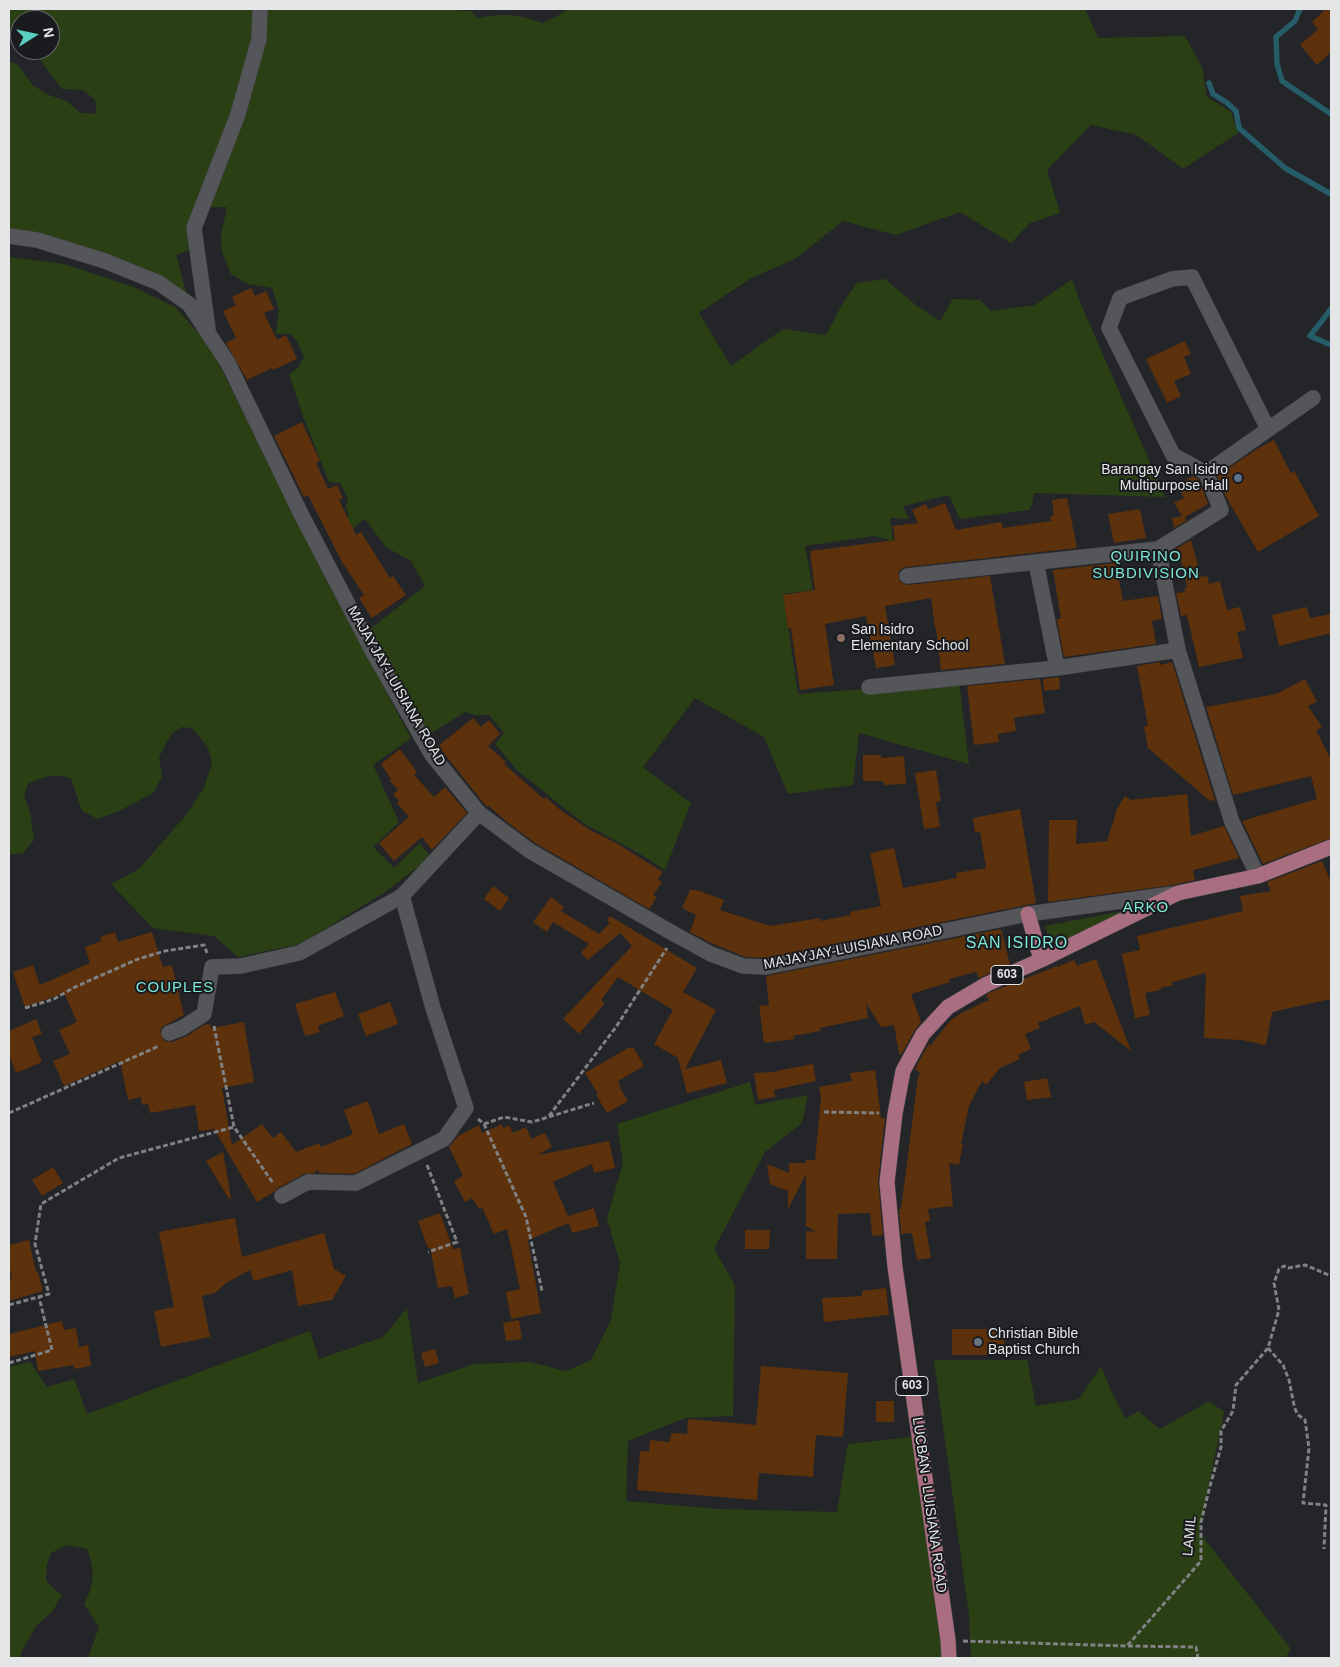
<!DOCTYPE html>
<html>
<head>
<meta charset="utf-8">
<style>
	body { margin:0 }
	#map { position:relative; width:1340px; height:1667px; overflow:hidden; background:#232528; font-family:Arial,sans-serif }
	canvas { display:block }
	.frame { position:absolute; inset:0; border:10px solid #e5e6e8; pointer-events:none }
	.north { position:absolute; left:10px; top:10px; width:50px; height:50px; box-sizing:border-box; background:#1a1b1e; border:1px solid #6b6c6f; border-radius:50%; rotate:80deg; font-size:14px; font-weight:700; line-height:20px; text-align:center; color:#e5e6e8 }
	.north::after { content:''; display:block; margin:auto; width:18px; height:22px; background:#59cebe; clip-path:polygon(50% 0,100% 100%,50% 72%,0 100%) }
</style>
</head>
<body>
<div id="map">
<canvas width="1340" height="1667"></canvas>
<div class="frame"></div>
<div class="north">N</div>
</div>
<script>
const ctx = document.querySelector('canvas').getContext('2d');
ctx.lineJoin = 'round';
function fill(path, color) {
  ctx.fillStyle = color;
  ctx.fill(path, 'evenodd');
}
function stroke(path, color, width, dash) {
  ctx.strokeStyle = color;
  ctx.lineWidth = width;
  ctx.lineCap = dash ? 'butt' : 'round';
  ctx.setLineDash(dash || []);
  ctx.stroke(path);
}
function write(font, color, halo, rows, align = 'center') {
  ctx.font = font + ' Arial,sans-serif';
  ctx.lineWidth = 4;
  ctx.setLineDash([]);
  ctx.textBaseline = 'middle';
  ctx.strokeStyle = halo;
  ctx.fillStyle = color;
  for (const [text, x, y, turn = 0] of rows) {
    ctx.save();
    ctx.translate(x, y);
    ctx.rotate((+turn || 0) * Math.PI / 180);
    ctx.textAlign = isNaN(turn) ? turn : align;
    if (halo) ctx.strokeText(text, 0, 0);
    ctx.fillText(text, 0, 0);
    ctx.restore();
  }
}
fill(new Path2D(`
	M9,9H459V11H470L478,18C507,12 516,15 543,23L559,15L567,9H1085L1098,38L1185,36L1202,67L1207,97L1231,112L1238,133L1183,169L1137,135L1091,125L1047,170L1060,213L1030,223L1011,243L960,212L896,235L843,221L795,259L751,278L699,313L731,366L783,329L826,335L844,301L857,283L885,279L917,306L940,321L953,299L980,300L991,311L1035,305L1072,279L1080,302L1165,497L1034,493L1032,505L1029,510L960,519L949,495L903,506L909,519L890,518L893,541L875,536L805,546L813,590L783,594L798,694L959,682L969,764L859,733L853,785L788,794L764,737L695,698L643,767L691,803L665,870L642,855L583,823L518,771L495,744L504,733L489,715H475L465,712L427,736L369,630L425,586L411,561L386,547L365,519L352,529L345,521L349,517L346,505L348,499L340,483L329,482L303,416L289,374L298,368L304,357L297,341L290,334H276L279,310L272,288L248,284L231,274L222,252L221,236L227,207H195L189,250L176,255L187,296L9,235V61L17,64L33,85L46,94L66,101L81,113L97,114L95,100L83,90L62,89L37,56L29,50H50V20H20V43L9,36Z
	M9,257L64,264L136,288L175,307L210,346L329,585L411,738L373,765L399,822L373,847L394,868L420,843L431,857L382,894L300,944L238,957L214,936L153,928L111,884L139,869L186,815L204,788L212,763L208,747L192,728L182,727L171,734L159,757L162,777L153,793L121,810L98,819L82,811L71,778C51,774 45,776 28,784L24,795L30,812L34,840L22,854H10L9,861Z
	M1135,909L1052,947L1045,926Z
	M750,1082L755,1105L808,1095L802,1123L765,1152L714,1249L735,1285L733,1416L685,1418L628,1441L626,1501L718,1509L837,1512L848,1444L921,1436L948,1658H88L99,1627L84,1604C95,1584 95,1570 87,1549L67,1545L51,1553L47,1565L46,1580L53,1588L62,1595L52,1612L37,1625L21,1652V1658H9V1367L30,1362L47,1387L74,1379L87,1414L310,1331L319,1359L383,1337L407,1308L418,1383L474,1364L529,1362L566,1371L591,1360L611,1320L620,1263L607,1218L623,1163L617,1124Z
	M934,1360H1027L1036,1406L1079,1399L1101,1366L1112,1393L1126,1419L1138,1411L1160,1429L1209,1401L1224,1412L1199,1532L1291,1649L1285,1658H971L969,1615Z`), '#2a4014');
stroke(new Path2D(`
	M1300,9L1295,21L1276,37L1277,64L1282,81L1331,114
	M1209,83L1213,94L1226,102L1236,111L1239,128L1285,168L1331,194
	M1331,309L1310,336L1331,345`), '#255c67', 5.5);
fill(new Path2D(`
	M1326,9H1331V52L1317,65L1300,45L1318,29L1312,22Z
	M251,288L255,296L266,291L274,309L264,313L277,340L286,335L297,359L273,370L272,368L247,380L226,343L236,338L223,311L236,305L232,297Z
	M1185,341L1191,354L1184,357L1191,374L1174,381L1181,396L1167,403L1146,359Z
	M302,422L320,461L316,463L328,489L337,485L343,498L339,500L356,535L361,532L390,578L393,576L406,595L372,618L359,598L364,595L342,562L308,495L304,497L274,436Z
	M1274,440L1291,473L1294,471L1319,516L1258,552L1225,495L1217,476L1257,449Z
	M1193,476L1199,480L1208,504L1185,517L1186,521L1174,528L1172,518L1182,516L1174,503L1184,498L1177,485Z
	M1067,498L1077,548L906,567L901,569L898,573L900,582L908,585L990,576L1005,664L941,670L936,627L935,628L931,598L885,606L895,665L876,668L866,616L825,624L834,685L800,690L791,628H788L783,595L815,590L810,551L895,540L893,526L918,523L912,510L926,504L928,509L945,503L956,530L1001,522L1003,528L1051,521L1050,516L1054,515L1052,500Z
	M1140,509L1146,538L1114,543L1108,514Z
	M1191,540L1201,577L1207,576L1209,584L1220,581L1227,610L1240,607L1246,630L1237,632L1243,658L1199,667L1187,615L1181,616L1176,593L1185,592L1184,589L1187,588L1181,559L1176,560L1174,550Z
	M1116,563L1123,601L1158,596L1162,619L1152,621L1156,644L1064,657L1057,619H1061L1053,570Z
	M1307,607L1310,618L1331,614V633L1279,646L1272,615Z
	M1160,662V665L1172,662L1215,800L1210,801L1148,748L1144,726H1148L1137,666Z
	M1059,677L1060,689L1044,691L1043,679Z
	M1040,679L1045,713L1014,718L1016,731L998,734L999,742L974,745L967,686Z
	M1305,679L1317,702L1308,706L1322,727L1316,730L1331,760V838L1263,864L1242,821L1317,799L1311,776L1233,795L1206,707L1276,694Z
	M473,718L481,727L489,720L500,734L488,746L506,762L504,764L544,799L546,797L559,809L590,830L616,843L663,872L658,879L662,882L653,895L657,897L649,909L535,843L507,822L489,806L487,807L486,806L438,746Z
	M400,749L417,772L414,775L434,797L445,787L467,813L432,850L422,837L394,861L379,843L409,817L397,803L399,801L393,794L398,790L389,780L391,779L381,764Z
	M863,755H881V758L904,756L906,784L884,785L883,781H863Z
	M936,770L941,801L936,802L940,827L924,829L915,773Z
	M1187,794L1191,836L1224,826L1239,858L1193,870L1195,880L1173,885L1048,902L1049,820H1077L1076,844L1107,841L1116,813L1115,812L1125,796L1131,800Z
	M1020,809L1036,903L765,958L745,957L709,942L690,932L696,915L682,908L690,890H696L724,900L720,910L770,926L820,918V921L851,915L850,912L881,906L870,853L894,848L903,888L957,878L956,873L986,868L980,832H975L973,818Z
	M1322,861L1331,882V999L1272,1012L1266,1045L1241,1040L1204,1038L1206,973L1172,982L1173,985L1161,988V990L1145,993L1150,1015L1135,1018L1122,954L1140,950L1137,936L1243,911L1240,896L1271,891L1267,882Z
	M493,886L509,898L500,911L484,899Z
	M551,897L564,907L561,911L599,934L610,923L607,920L610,916L697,968L683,992L716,1010L685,1069L721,1060L727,1083L687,1093L678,1058L654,1044L673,1010L618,977L601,1000L605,1003L579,1034L563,1019L632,946L620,933L588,960L581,953L589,944L553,922L547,932L533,922Z
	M1001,929L1010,964L979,978L976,972L949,979L950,982L911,994L921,1022L915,1030L901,1055L899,1053L894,1025L881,1027L866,1003L868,1018L820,1028V1031L793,1036L794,1039L764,1043L759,1006L769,1005L766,976Z
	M115,932L118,942L152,932L163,967L172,965L184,1015L162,1027L160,1032L164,1041L172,1042L187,1036L204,1025L210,1024L211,1028L244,1022L254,1082L222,1088L232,1145L262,1124L273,1138L281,1132L296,1152L319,1143L321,1147L353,1134L344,1110L368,1101L379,1134L404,1124L412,1144L354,1174L319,1173L318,1170L314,1173L304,1174L278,1188L274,1192L257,1202L214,1129L199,1131L195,1105L150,1113L148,1104L142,1105L141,1097L128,1100L120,1061L64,1086L53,1061L70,1054L59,1030L77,1022L64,993L25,1007L13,972L33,965L40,985L90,963L85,947L101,941L100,937Z
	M1096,959L1131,1051L1094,1022L1085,1025L1080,1006L1038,1023L1040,1028L1025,1034L1031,1049L1018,1055L1020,1059L1000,1068L986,1085L982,1081L969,1106L961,1144H963L959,1165L949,1163L953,1206L928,1209L930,1221L925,1222L931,1258L917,1260L912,1233L901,1234L899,1209H901L918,1077L920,1073L915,1069L929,1043L930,1046L950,1021L961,1013L989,1000L986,995L991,992L1057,966V967L1074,960L1077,966Z
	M335,992L344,1016L318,1026L320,1032L305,1036L295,1004Z
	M390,1002L398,1024L366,1036L358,1014Z
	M36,1019L42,1034L32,1037L42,1062L16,1073L9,1054V1031Z
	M628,1048H634L644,1066L618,1081L621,1085L619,1086L628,1101L607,1113L596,1095L598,1094L585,1073Z
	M813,1064L816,1081L774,1090L775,1097L758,1100L754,1073L772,1072Z
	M875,1070L881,1118H885L878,1181L883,1235L872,1236L870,1213L838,1214L837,1259H806V1231L816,1232L806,1226V1174L788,1209V1191L770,1184L767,1164L789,1173V1163H806V1160H815L821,1099L819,1087L852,1081L850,1073Z
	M1047,1078L1051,1097L1027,1100L1024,1082Z
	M502,1124L503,1128L509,1125L513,1133L526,1127L531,1139L545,1133L552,1147L538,1155L609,1141L615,1168L594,1173L592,1164L553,1182L568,1216L594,1208L599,1226L572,1233L569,1223L528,1240L541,1313L511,1319L506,1292L520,1289L507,1229L494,1234L482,1207L479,1209L472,1198L465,1202L454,1181L463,1176L449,1147L458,1136L479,1125L482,1133Z
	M223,1152L231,1198L229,1199L206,1161Z
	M53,1167L63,1183L42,1196L32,1180Z
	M440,1213L453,1249L460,1248L469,1294L455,1298L452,1286L438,1288L430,1247L428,1248L418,1221Z
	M235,1218L242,1257L324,1233L334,1269L346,1276L332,1300L298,1306L292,1270L254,1281L250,1270L226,1283L215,1293L202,1296L210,1337L161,1347L154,1311L174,1307L159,1232Z
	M745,1230H770L769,1249H745Z
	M29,1240L36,1272H38L43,1291L9,1301V1280L12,1279L9,1266V1245Z
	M886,1288L889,1315L824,1322L822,1298L862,1296V1291Z
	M519,1320L522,1339L506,1341L503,1323Z
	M62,1321L64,1330L76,1328L79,1347L88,1345L91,1366L74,1369V1365L38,1371L35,1351L9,1357V1334Z
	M952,1329H1004L1005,1355H952Z
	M435,1349L439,1363L425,1367L421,1353Z
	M761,1366L848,1373L843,1437L816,1435L813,1477L759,1473L757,1500L637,1490L640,1451L649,1452L650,1440L670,1442L671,1433L687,1434L688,1419L756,1425Z
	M876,1401H894V1422H876Z`), '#5d310c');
const minor = new Path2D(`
	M9,236L37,240L105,261L159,283L189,304L228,363L300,512L374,654L432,755L479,813L530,851L676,935L711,954L743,966L766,967L1028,914L1172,894
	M208,329L194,228L238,114L259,39L260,9
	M1268,429L1192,277L1172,279L1120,298L1109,328L1173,455L1206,473L1313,398
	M1158,549L1178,650L1232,822L1258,876
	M1036,562L1057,668
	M907,576L1158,549L1221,510L1206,473
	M869,687L1057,668L1178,650
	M169,1033L182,1028L204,1014L212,967L241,966L299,953L402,896L479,813
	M282,1196L308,1182L356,1183L444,1139L466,1108L433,1008L402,896`);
const major = new Path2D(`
	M1028,914L1041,960
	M949,1658L948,1640L895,1267L887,1182L895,1114L903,1071L923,1034L948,1007L987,984L1041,960L1178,893L1258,876L1331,847`);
stroke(minor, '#414245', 16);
stroke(major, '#414245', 16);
stroke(new Path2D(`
	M25,1008L54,999L75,987L138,959L165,951L204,945L207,953
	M214,1026L234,1127L273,1183
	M824,1112L879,1113
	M9,1113L159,1046
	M549,1116L616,1027L667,948
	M478,1119L484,1124L526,1217L542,1291
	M484,1124L504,1117L532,1122L594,1103
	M427,1165L457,1242L428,1252
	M9,1305L49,1294L35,1244L41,1204L119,1158L234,1127
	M1268,1348L1283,1365L1289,1380L1294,1405L1297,1414L1305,1420L1309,1448L1303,1503L1326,1505L1324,1549
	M9,1363L52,1350L39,1297
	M963,1641L1127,1646L1201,1561V1522L1210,1486L1221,1447V1431L1233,1411L1236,1385L1268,1348L1279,1310L1274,1283L1279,1269L1284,1266L1288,1268L1305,1265L1331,1276
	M1128,1646L1196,1647L1198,1658`), '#7f8183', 3, [5, 2.5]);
stroke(minor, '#545659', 15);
stroke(major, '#a96f81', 15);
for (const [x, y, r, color] of [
	[1238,478,5,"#5c6f8a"],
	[841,638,5,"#8d6e63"],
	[978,1342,5,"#6b7280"]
]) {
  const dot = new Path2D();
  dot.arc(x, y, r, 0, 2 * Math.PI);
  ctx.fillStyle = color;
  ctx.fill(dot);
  stroke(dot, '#1a1b1e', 2);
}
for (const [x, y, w] of [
	[1007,975,32],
	[912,1386,32]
]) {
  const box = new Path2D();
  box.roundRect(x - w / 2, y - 9.5, w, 19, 4);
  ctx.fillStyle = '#1a1b1e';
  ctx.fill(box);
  stroke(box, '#e5e6e8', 1);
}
write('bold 12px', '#e5e6e8', null, [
	["603",1007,975],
	["603",912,1386]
]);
write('14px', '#e5e6e8', '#1a1b1e', [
	["Barangay San Isidro",1228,470,"right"],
	["Multipurpose Hall",1228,486,"right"],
	["San Isidro",851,630],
	["Elementary School",851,646],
	["Christian Bible",988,1334],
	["Baptist Church",988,1350]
], 'left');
write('14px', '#e5e6e8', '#1a1b1e', [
	["MAJAYJAY-LUISIANA ROAD",396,686,60],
	["MAJAYJAY-LUISIANA ROAD",853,948,-11],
	["LUCBAN - LUISIANA ROAD",929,1505,82],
	["LAMIL",1190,1536,-85]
]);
ctx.letterSpacing = '1px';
write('15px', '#7fe7d7', '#1a1b1e', [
	["QUIRINO",1146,557],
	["SUBDIVISION",1146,574],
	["ARKO",1146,908],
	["COUPLES",175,988]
]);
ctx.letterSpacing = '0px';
ctx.letterSpacing = '1px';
write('16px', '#7fe7d7', '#1a1b1e', [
	["SAN ISIDRO",1017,944]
]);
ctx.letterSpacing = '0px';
</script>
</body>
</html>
